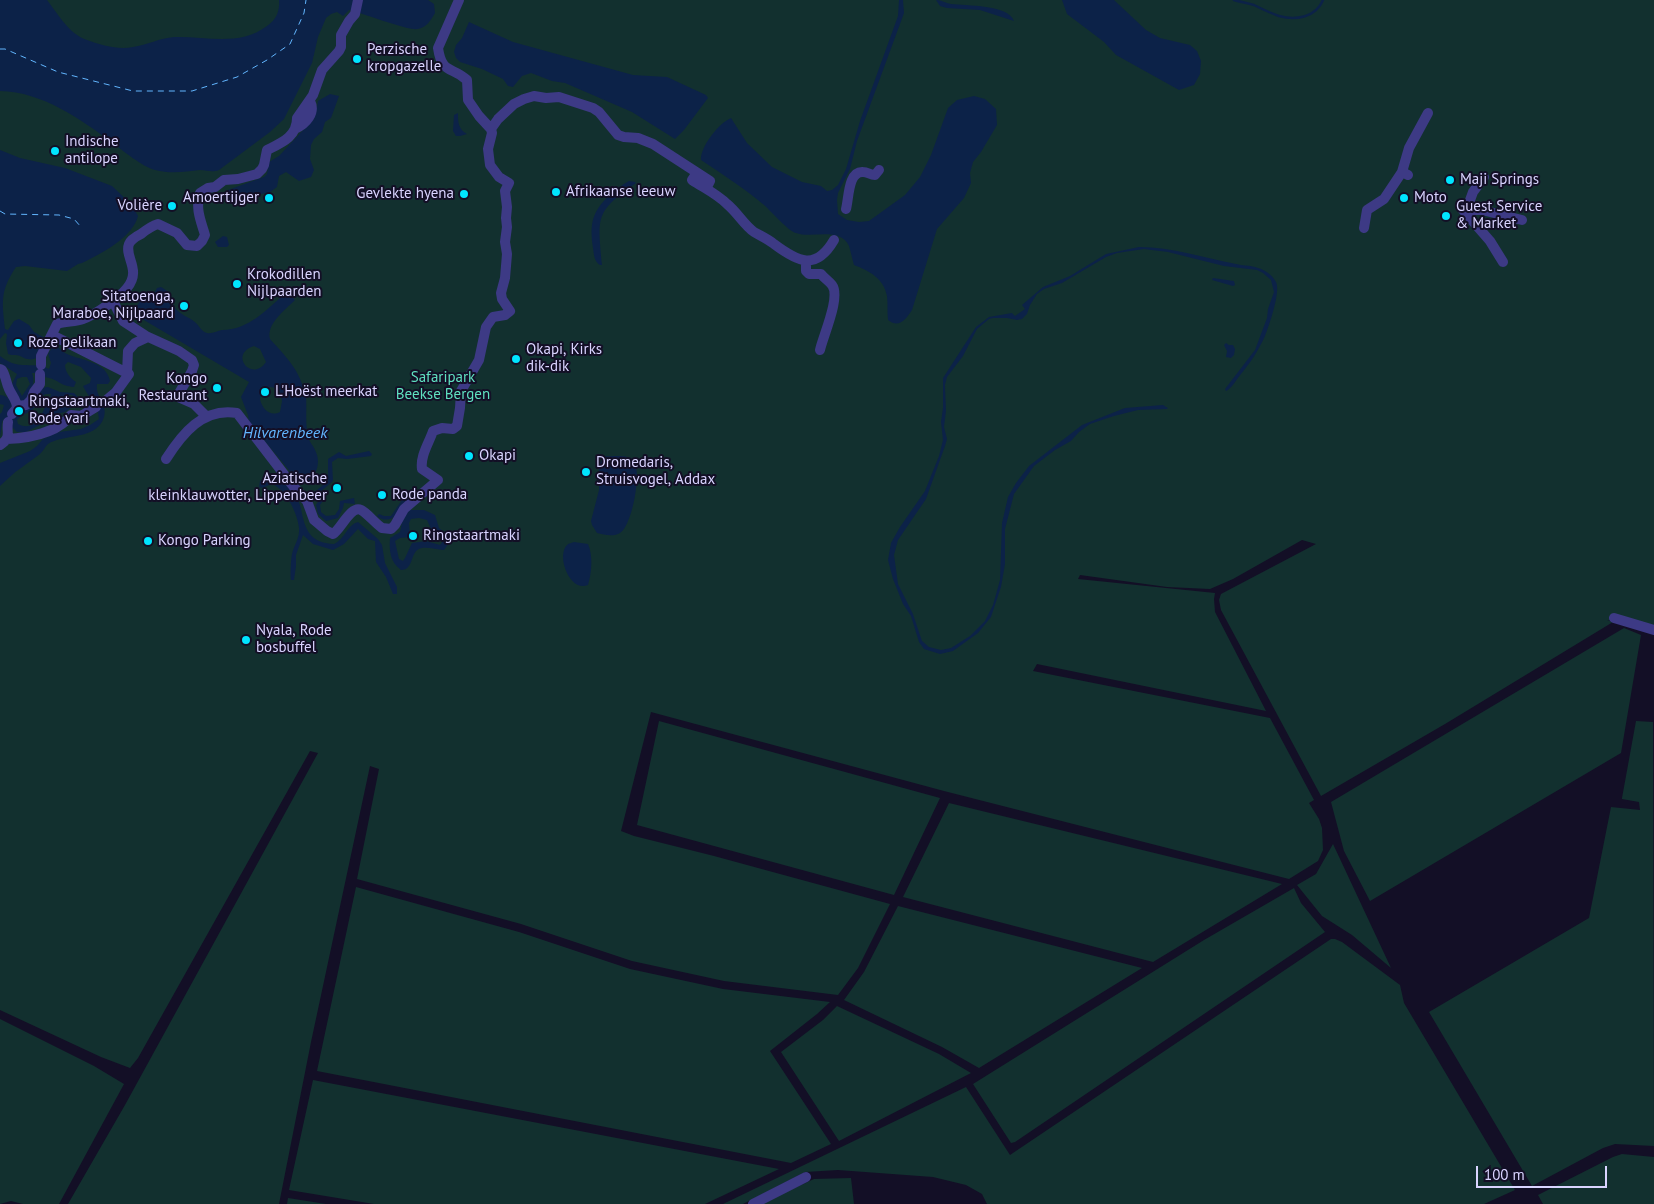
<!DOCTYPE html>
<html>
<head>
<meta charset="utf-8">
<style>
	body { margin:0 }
	#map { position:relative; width:1654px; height:1204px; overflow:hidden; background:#130f26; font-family:"PT Sans",sans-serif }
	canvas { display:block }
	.scale { position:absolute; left:1476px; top:1166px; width:131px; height:22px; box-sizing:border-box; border:2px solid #d9d4ff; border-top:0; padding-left:6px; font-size:15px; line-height:18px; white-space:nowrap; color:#d9d4ff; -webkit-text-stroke:4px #130f26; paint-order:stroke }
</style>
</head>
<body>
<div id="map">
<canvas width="1654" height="1204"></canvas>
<div class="scale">100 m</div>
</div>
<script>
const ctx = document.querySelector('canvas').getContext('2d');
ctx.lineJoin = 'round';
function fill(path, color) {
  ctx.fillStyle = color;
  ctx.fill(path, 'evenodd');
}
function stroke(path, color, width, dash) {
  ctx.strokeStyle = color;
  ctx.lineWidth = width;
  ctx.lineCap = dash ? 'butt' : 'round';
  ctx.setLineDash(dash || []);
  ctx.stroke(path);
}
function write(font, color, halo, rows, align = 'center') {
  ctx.font = font + ' "PT Sans",sans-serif';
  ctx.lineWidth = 4;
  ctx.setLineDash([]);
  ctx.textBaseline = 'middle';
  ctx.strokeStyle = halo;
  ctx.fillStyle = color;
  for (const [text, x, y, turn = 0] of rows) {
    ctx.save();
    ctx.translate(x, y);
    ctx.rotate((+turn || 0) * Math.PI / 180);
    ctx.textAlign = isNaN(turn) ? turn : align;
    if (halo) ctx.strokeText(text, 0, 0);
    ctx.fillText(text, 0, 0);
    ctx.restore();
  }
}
fill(new Path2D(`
	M0,0H1654V625L1607,620L1613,622L1445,724L1321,796L1221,610L1219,600L1221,594L1316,544L1302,540L1233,579L1210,589L1167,587L1080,575L1078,579L1215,593L1214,599L1215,612L1266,711L1037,664L1033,671L1270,718L1314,800L1309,803L1319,819L1322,828L1323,850L1318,861L1289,879L944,791L651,712L621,831L634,836L714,856L890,904L858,968L838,995L724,981L632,961L521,924L357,879L379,769L370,766L311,1042L279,1204H68L125,1105L318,753L310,751L138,1058L130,1068L101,1057L0,1010Z
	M1624,628L1641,635L1621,753L1370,901L1344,851L1331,802Z
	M1653,714L1654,1146L1615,1144L1603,1148L1532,1186L1429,1012L1589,918L1611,807L1640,810L1639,802L1622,799V798L1636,721L1653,722Z
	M659,721L940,798L894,895L637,825Z
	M949,803L1282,884L1153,962L903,897Z
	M1333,844L1391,968L1352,935L1322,916L1297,885L1316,874Z
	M356,887L519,932L630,969L723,989L830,1002L817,1014L770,1051L831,1144L791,1163L317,1071Z
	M1294,888L1301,903L1325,932L1015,1142L1011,1143L973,1084L1204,940Z
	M898,906L1142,968L979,1068L942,1047L844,1000L864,972Z
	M1331,939H1335L1342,942L1400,985L1404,1003L1515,1190L1484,1204H987L982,1194L966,1185L933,1177L838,1170L805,1172L743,1204H723L966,1087L1010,1155Z
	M837,1006L939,1054L971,1073L839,1141L781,1052L823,1020Z
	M0,1019L94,1066L124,1084L59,1204H23L11,1201L0,1204Z
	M313,1080L779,1169L705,1204H374L289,1190Z
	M1622,1154L1654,1157V1204H1543L1538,1195L1613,1157Z
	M851,1178L854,1204H760L814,1179Z
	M288,1198L326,1204H287Z`), '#12302f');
fill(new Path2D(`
	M0,0H47C58,14 69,34 87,40C101,45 118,50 133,47C147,45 160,38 174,37C206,36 239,47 267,26C276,20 280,11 279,0H428L434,4L435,13C431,20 427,27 418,29C408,31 363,13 349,10L343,16L337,12L331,14L326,18L318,37L312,63L284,119L270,132L219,170C212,173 207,170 200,170C185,172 170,174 155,170C143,167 123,151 113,143C80,119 43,92 0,91Z
	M899,0H903L904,13L857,141L850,169L838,193L837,200L838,214L847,220L859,222L869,221L905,195L920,177L931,155L948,108L957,100L974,96L985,99L996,109L997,125L981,152L973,162L970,173L971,183L964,198L937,229L912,310C906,319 899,329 888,320C887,312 888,304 887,296C884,279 870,271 854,265C852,259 851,252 849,246C840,226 812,239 796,233C788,231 771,211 764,205C744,188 722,174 701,160C700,147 719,123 731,118L747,143L772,167L802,182L821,186L827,191L832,190L838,185L846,169L860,121L898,16Z
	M936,0C942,0 945,3 951,4C966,6 1008,4 1014,21L980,10L947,8L940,6Z
	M1062,0H1114L1146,30L1160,38L1190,45L1197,51L1201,61L1200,74L1194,85L1179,90L1116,55L1104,42L1067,14Z
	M469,22L513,42L633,75L667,77L706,95L708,98L684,130L675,139L632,112L565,83L552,81L531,73L522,76L513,87L508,86L503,79L482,69L460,62L456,58L454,52L456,45L462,38Z
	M330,94L339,96L331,118L325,122L322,132L314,139L311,145L310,159L314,170L311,177L299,181L286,172L279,176L277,187L270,192L249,197L239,203H231L226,199V193L228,190L264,177L267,174L269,162L279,156L307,126L316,113L318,101Z
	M458,113C458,122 458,129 467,134L460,136H456L453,131L454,115Z
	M0,150L20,158L65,168L112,186L132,205L138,216C133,237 101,254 82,263L78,264L67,271L25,266L16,267C0,291 2,301 5,329L8,330L14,321L19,319L29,325L34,332L47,339C43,347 40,362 28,359C25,359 23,357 20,356C16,354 13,356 8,354L6,343L7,334L5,333L0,339Z
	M629,181L635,182L636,183C594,213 598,216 602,265H600C594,261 594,255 593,248C589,221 593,210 613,192C618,188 623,184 629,181Z
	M223,236L227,237L229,245L227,247H218L215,242Z
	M1139,247C1172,247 1204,258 1236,264C1242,266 1249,265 1255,267C1263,269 1272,274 1276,282C1281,291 1269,326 1265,336C1258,351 1251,362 1241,374C1236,380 1232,388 1226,391L1225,389L1255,350L1267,318L1268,309L1274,292L1271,280L1263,273L1257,270L1224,266L1168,252L1144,249L1117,253L1106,257L1062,283L1044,289L1037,294L1030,305L1027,314L1022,319L1017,320L1007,318H993L989,319L977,329L963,356L947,377L945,385L946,411L944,427L947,439L945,446L926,499L898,540L894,555L898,584L913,614L922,641L929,647L941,650L951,648L970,636L985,621L993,605L1000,580L1002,523L1008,497L1016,483L1029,466L1082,425L1125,408L1163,405L1168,408L1167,409L1138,410L1114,416L1090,424L1079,432L1071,441L1055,450L1034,466L1014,494L1005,529V564L1001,587L991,617L978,633L953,651L940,654L924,649L919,642L911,616L903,604L893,579L888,560L891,543L900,527L925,491L939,456L943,440L941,422L943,408V378L976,327L989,317L1012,313L1015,316L1025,309L1022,305L1043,287L1070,276L1106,254Z
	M1213,278L1234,281L1235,285L1233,286L1212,280Z
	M161,287C178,296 167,301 178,311C183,316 191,318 196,323C200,327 201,331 207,333C212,334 217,331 222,330C249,330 267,309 287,292L295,300C285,310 266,324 270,339C288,359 299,369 306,396C307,409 305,424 308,436C309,442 313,445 315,450C322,463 316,479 303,483L298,481L249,422L248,415L241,397L249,382L132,313L144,295L153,296L157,288ZM254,346L260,349L266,362C252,383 228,354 254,346ZM271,387L279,389L282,401L280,412C270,417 262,409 260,399C261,392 264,388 271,387Z
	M1226,343L1229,345H1233L1235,349L1234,355L1231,358L1226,357L1227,351L1224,345Z
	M54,345C59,347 62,352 67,354C82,361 106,361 110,381L108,384H97C95,397 108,404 104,417C98,437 73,435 57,440C44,444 48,446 40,454C34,459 27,463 21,468C13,473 7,480 0,486V463L30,451L37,446L43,439L59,432L81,429L90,425L99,419C98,403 89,399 83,386L90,383L91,378L81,367L68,362L65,365C65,372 71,379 76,382L74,387C60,386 58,379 45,377L43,373H32C36,383 31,392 26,401L20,402L12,384L17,374L0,363V356C20,372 33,360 49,369L51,363L48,354ZM22,377H27L30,384L22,396L16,385L17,379Z
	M48,387L60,392L74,393L79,398V402L65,412L48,416L46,422L26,432H17L4,419L2,422L0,437V414L2,412L4,405L0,404V395C12,396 13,406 16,416L25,410L41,388ZM46,394H51V395C44,407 38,434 18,424L17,420C22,414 30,413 35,407C39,402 39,396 46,394ZM66,395H72L74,398L73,404L51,409L49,408L52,402Z
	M369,451L372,454L371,456L347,459L338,458L332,462L333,481L320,492L319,496L324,499L320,505L321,512L326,516L335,515L339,509L340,501L354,498L355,504L344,503L343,508L338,518L326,521L318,514L316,505L319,500L316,498L317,490L328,481V459L339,452L346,456Z
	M606,456C614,457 626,454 633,460C643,469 632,527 620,533C614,537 604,535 597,533L592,525L591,521L599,490V464Z
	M267,479C283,478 298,493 301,509C305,530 310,543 334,544C345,539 347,525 358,522L378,539L382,545L385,563L397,587V594H393L386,577L376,562L375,541L368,539L358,529L344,544L333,550L313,544L303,535L296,555V566L294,580H291C290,576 291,558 292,554C294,545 300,538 299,528C298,514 285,487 271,484L263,488L259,487L260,481Z
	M411,495L414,496C404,507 392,528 377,516L379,514L384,516H391L402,500Z
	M409,510H424L435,515L439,528L446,534L449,543L444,550C437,550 429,547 422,548C409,550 415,570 401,570C390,562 389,551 390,538L400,532L403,518ZM419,518L427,520L432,531L443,539V541L440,545L426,541L412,543L405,558L403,561L399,559L395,541L400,538L410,537L409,523L411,519Z
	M574,542L588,544C593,555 592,572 588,585C570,593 556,556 567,545C569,543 572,543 574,542Z`), '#0c2248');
stroke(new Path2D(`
	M1234,0C1241,2 1247,3 1254,5C1262,9 1270,13 1279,16C1296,21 1316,17 1323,0`), '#0c2248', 2.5);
stroke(new Path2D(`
	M0,49H5L58,72L133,91H192L237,77L267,60L290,44L304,13L306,0
	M0,211L5,214L59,215L74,219L81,227`), '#62b6ff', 1, [6, 5]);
stroke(new Path2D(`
	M295,129C306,124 316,113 310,101
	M491,129L498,119L514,104L524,99L534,96L546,98L559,97L593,108L599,112L618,135L624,137L638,138L653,144L710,181L708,185L694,177L692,180C704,188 717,194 727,204C737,212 744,225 754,232C761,236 768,239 774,244C798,262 816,271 834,240
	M1402,172L1409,148L1428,113
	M846,209C849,198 848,171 863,172C868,172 870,175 875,175L879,170
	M1463,210L1490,241L1503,262
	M1463,210H1482L1522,220
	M1463,210L1469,203L1473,192L1484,177
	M1364,228L1367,210L1384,199L1402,172L1408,175
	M806,261V271L809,274H821C824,278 829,281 832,285C841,297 823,336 820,350
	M113,301L123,321L146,336L179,351L192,360L194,365L192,371L178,395V397L194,404L207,417
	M52,335L129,374L116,392L104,402
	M41,365V356L57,324C65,321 75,322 83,319C95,315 119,298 127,288C142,270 124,257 129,244C131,239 137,236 141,234C146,230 151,226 158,224L177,233L187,245L197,246L202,241L205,235C201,221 195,209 200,193L208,188L215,187L224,180L238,179L257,174L262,169L264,165L267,150C281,143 297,137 297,118L313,95L322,70L339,51L341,47V35L349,21L355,14L358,0
	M0,369L2,370C6,376 6,383 9,389C12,396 17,400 17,408L12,414
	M127,373L128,351L135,343L148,337
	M18,406L26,405L31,400L34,392L40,384V374
	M7,439C28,438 58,433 71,415L81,416L96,407
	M0,445C12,437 6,433 8,422
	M166,459C182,434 203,407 237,413L293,486L307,501L314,520L327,531L333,534C341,529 351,505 361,510C366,512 376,524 382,528L391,529L395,525L404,509L438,480L422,469C420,456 429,443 433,431L442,428L453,429L457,426L460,408L461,391L479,360L486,327L493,317L505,315L510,311L502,299L501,293L505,278L507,254L505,242L507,227L506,218L507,207L505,191L509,183L499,177L490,165L488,149L492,133L491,129L479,116L468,100L467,80C452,66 442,75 438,48L459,0
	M1614,618L1654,630
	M753,1204L806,1177`), '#3d3a85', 10);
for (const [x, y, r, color] of [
	[357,59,5,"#00e5ff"],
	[55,151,5,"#00e5ff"],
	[1450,180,5,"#00e5ff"],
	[556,192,5,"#00e5ff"],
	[464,194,5,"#00e5ff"],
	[269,198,5,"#00e5ff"],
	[1404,198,5,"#00e5ff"],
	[172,206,5,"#00e5ff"],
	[1446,216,5,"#00e5ff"],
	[237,284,5,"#00e5ff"],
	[184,306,5,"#00e5ff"],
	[18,343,5,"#00e5ff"],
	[516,359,5,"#00e5ff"],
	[217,388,5,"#00e5ff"],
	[265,392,5,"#00e5ff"],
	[19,411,5,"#00e5ff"],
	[469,456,5,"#00e5ff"],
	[586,472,5,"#00e5ff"],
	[337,488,5,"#00e5ff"],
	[382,495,5,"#00e5ff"],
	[413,536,5,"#00e5ff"],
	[148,541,5,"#00e5ff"],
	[246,640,5,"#00e5ff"]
]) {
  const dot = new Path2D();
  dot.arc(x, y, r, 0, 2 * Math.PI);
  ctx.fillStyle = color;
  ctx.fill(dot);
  stroke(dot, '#130f26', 2);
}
write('15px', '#d9d4ff', '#130f26', [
	["Perzische",367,50],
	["kropgazelle",367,67],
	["Indische",65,142],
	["antilope",65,159],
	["Maji Springs",1460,180],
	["Afrikaanse leeuw",566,192],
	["Gevlekte hyena",454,194,"right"],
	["Amoertijger",259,198,"right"],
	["Moto",1414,198],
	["Volière",162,206,"right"],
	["Guest Service",1456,207],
	["& Market",1456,224],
	["Krokodillen",247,275],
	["Nijlpaarden",247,292],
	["Sitatoenga,",174,297,"right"],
	["Maraboe, Nijlpaard",174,314,"right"],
	["Roze pelikaan",28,343],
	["Okapi, Kirks",526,350],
	["dik-dik",526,367],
	["Kongo",207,379,"right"],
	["Restaurant",207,396,"right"],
	["L'Hoëst meerkat",275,392],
	["Ringstaartmaki,",29,402],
	["Rode vari",29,419],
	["Okapi",479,456],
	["Dromedaris,",596,463],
	["Struisvogel, Addax",596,480],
	["Aziatische",327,479,"right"],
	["kleinklauwotter, Lippenbeer",327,496,"right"],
	["Rode panda",392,495],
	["Ringstaartmaki",423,536],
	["Kongo Parking",158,541],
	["Nyala, Rode",256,631],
	["bosbuffel",256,648]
], 'left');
write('15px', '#5fe0c0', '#130f26', [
	["Safaripark",443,378],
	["Beekse Bergen",443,395]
]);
write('italic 16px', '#62b6ff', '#130f26', [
	["Hilvarenbeek",285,433]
]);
</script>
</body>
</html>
